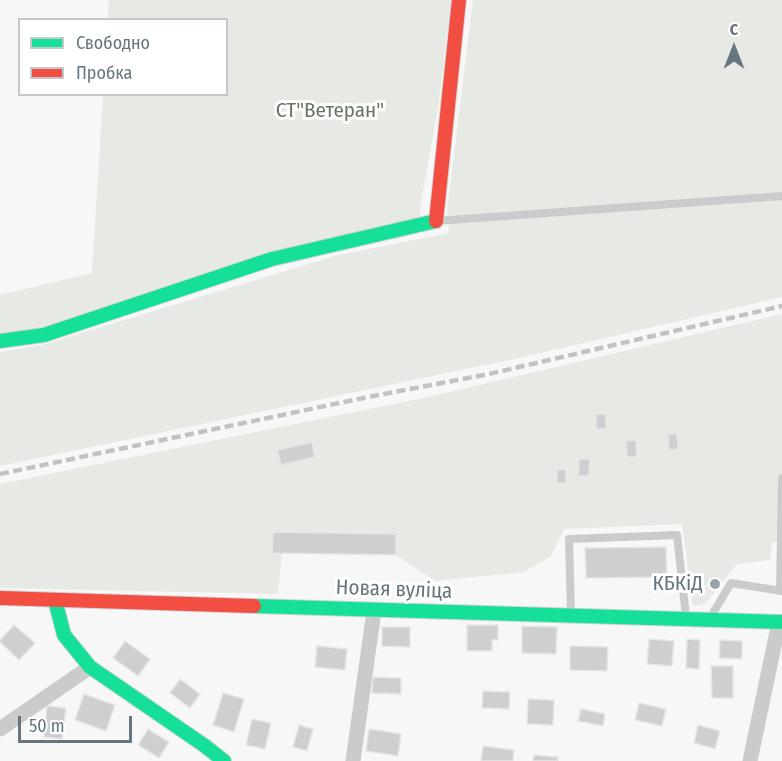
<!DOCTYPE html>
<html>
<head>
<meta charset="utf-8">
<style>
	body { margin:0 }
	#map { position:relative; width:782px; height:761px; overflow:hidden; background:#f7f7f7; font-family:"Fira Sans Condensed",sans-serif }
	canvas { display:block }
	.legend { position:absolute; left:18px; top:18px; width:210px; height:78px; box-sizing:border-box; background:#fff; border:2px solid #c2c8cb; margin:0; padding:8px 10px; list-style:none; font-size:18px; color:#66757e }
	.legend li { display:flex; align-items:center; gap:12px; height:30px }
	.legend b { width:30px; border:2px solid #c2c8cb }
	.north { position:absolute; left:704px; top:18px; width:60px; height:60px; -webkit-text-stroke:4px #fff; paint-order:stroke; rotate:0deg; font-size:16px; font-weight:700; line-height:24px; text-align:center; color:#66757e }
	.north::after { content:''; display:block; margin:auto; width:21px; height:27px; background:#66757e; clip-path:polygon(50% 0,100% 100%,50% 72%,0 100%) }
	.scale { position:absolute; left:18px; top:716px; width:114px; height:27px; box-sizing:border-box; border:3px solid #66757e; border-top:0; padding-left:8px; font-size:18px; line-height:21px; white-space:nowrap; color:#66757e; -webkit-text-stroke:4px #fff; paint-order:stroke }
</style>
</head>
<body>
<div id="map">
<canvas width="782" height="761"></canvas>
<ul class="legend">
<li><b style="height:8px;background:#16e098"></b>Свободно</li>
<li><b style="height:8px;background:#f24e42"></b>Пробка</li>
</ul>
<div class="north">С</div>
<div class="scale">50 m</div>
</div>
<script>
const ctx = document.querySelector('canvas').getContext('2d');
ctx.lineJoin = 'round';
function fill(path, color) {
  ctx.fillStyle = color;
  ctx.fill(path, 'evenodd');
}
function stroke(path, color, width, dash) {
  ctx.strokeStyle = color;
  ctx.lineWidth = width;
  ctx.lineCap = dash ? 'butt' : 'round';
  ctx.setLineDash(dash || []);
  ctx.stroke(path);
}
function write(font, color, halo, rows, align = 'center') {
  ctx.font = font + ' "Fira Sans Condensed",sans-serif';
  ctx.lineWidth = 6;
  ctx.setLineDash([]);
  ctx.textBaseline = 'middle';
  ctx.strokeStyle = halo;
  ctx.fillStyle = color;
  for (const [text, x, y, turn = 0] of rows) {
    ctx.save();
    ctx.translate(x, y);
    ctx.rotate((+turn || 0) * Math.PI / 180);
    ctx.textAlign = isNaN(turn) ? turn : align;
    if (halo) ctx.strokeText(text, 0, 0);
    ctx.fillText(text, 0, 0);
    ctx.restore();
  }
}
fill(new Path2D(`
	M109,0H451L438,108L421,201L420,218L46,328L0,334V295L92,273L103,95L226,94V20L108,19Z
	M473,0H782V297L514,359L0,466V352L42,345L338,255L449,233L447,211Z
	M782,314V542H772L770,560L737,564L705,604L693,606L682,524L564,529L551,556L524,572L435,581L396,555V534L273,532L272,552L282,553L278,594L2,588L0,587V484L428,397Z`), '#e6e9e4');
const building = new Path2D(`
	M596,414H606V429H596Z
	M668,434H677L678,449L669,450Z
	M636,440L637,457H627L626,441Z
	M312,442L315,457L281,465L277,450Z
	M579,459H590L589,476H578Z
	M566,469V483H557V470Z
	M273,532L396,534V555L272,553Z
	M666,547L667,577L586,578L585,548Z
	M14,625L35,643L19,660L0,642V640Z
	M467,625H498V640H492V651H467Z
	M522,626L557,627L556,654L522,653Z
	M382,627H410V647L382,646Z
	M649,639L674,641L672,666L647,664Z
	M687,639L700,640L699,669L686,668Z
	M720,640L742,641V659L719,658Z
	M125,641L150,659L138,676L113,658Z
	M317,646L347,649L345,670L315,667Z
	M570,646L608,647L607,671L570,670Z
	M711,666H733V698H712Z
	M373,677L401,678V694L372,693Z
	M180,679L200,694L190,708L170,693Z
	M483,691L510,692L509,709L482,708Z
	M223,693L244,699L234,732L213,725Z
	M84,694L115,705L106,731L75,720Z
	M528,699L554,700L553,725L527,724Z
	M639,703L666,709L662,726L635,720Z
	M47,706L66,708L62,739L44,737Z
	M581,709L605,714L603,726L578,721Z
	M252,719L271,723L265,749L246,745Z
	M299,725L313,729L307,751L293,747Z
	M698,725L720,731L715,749L694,743Z
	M148,729L169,742L159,758L138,745Z
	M369,729L401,734L398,756L366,751Z
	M483,746L514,750L513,761H481Z
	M534,755L558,757V761H533Z`);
fill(building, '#cecfd0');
stroke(building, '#e6e6e6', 1.5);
const fast = new Path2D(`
	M0,341L44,335L272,259L436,221
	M55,600L64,635L90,667L205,746L224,761
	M254,606L782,622`);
const jam = new Path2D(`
	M436,221L459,0
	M0,598L254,606`);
stroke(fast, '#d3d4d5', 16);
stroke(jam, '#d3d4d5', 16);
stroke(new Path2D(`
	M436,221L782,196
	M780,591L782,478
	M571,615L569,539L677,535L686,617
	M710,618L731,583L782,591`), '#cacccc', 8);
stroke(new Path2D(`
	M0,729L90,667
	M353,761L374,611
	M750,761L779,622`), '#cacccc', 15);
stroke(fast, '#16e098', 14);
stroke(jam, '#f24e42', 14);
stroke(new Path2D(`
	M0,474L368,397L489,374L782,306`), '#c1c2c3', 4.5, [9, 4.5]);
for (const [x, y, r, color] of [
	[715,584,6,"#99a2a8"]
]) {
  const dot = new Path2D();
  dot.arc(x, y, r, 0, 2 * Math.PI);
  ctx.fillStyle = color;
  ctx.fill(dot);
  stroke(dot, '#fff', 2);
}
write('21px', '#687764', '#fff', [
	["СТ\"Ветеран\"",330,111]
]);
write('21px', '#66757e', '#fff', [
	["КБКіД",703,584]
], 'right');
write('21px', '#66757e', '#fff', [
	["Новая вуліца",394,590,2]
]);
</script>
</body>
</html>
